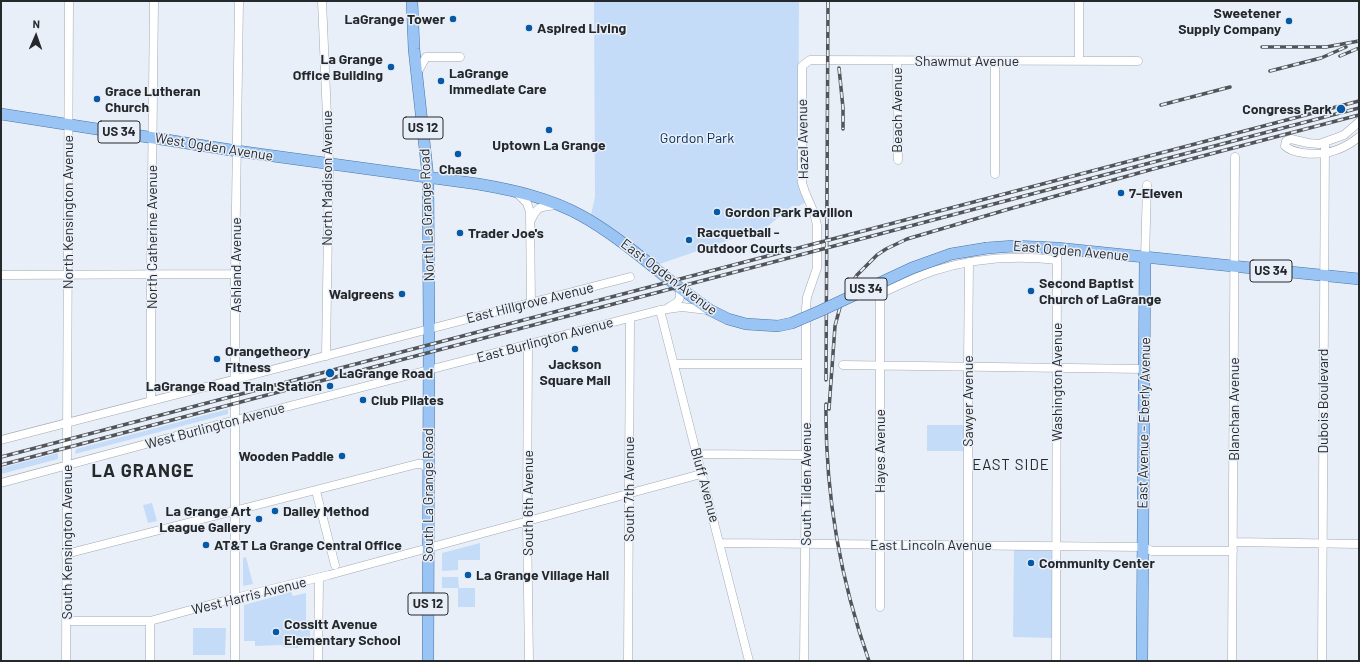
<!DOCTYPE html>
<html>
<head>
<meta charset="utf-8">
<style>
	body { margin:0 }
	#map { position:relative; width:1360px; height:662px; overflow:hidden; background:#e9eff8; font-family:Barlow,sans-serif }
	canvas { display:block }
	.frame { position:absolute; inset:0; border:2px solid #26292c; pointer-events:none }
	.north { position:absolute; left:16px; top:16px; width:40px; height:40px; -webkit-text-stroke:3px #e9eff8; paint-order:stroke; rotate:2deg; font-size:11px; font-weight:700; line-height:16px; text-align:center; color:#26292c }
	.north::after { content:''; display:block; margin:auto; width:14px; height:18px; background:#26292c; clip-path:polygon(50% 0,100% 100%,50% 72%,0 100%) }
</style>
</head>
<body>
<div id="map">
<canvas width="1360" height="662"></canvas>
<div class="frame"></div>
<div class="north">N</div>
</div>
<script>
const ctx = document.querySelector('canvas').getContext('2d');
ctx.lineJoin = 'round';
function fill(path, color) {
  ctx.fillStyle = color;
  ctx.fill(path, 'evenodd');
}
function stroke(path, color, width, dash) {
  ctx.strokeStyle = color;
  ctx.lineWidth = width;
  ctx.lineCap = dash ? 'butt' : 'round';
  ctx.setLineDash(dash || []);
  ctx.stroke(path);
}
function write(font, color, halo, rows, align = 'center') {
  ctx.font = font + ' Barlow,sans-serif';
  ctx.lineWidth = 3;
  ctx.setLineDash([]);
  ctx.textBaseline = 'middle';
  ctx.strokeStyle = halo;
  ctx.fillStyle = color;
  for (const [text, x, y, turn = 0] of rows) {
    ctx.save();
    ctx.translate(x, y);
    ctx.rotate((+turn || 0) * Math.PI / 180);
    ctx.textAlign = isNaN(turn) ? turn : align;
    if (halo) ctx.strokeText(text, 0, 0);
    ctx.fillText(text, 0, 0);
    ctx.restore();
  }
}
fill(new Path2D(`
	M594,1H799L798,171L806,202L799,206H792L767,227L654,266L590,219L595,197Z
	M228,409V414L75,454L76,449Z
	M927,425H967V451H927Z
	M58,453V459L1,474V468Z
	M152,503L157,521L148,523L143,505Z
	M480,543V560H458V570L442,571V553Z
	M1014,547H1056L1055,638L1013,637Z
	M246,557L253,584L243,586V558Z
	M442,577H458L459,588H475V607H458V588H442Z
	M291,592L293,596L306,593V621L310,620V642L298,643V648L283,647L282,645L255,646V641H244V605Z
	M193,628H226L225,655H193Z`), '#c4dcf8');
const minor = new Path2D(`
	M322,1L329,163L326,356
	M1079,1V61
	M897,61L898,160
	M417,73L426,57H460
	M1359,122L1344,135L1319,144L1308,143L1291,139L1286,141L1285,146C1290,151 1297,152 1303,153C1324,156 1342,151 1359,137
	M995,174V61
	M516,192L527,203L530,212L531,304
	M531,220C538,205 541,207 556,205
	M1145,258L1147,185
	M1,275L235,274
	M669,307C679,302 682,299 679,288
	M660,310L749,661
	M528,344L527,521L529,661
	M674,364H806
	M843,365L1144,369
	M151,401V274L154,1
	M1,440L630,277
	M696,454L806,455
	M1,483L228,422L660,310L682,307L707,310
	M317,495L335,565
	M1233,542L1359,544
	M720,543L1143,547L1152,551H1233
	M66,554L417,464H422L429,470
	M880,607V296L882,293C899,285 916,277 933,271C973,258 1015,255 1057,260
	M66,621H150L227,600L329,575L701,474
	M66,661L69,1
	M150,661V621
	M235,661V274L239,1
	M318,661L319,578
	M628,661L630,318
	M804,661L806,455V308L807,297L817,268V225L814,213L805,192L802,183V66L810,60L1138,61
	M968,661V367L969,262
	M1056,661L1057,255
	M1232,661L1235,157
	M1322,661L1325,142`);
const major = new Path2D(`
	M412,1L414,49L428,177L429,329L428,661
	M1,114L237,151L478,184C513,190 550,198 582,216C609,231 633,250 657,270C674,284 692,297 710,310L728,319L746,324
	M987,248L1014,246L1057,248L1359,279
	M1142,661L1145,258`);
stroke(minor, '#a3a9b1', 9);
stroke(major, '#4674a9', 12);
stroke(minor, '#fff', 8);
stroke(major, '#9ac4f4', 11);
const rail = new Path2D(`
	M1262,47H1326L1359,41
	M1340,56L1359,48
	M839,68L843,108V129
	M1270,71L1321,58L1346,47
	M1161,105L1230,87
	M826,380L828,1
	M826,404C825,491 840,579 869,661
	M829,409L835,326L840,307L849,288L857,275L877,255L886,249L907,239L1009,209L1153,169L1359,115
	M1,457L1359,101
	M1,465L1359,108`);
stroke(rail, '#515559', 3.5);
stroke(rail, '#e9eff8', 2, [6]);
const majorBridge = new Path2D(`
	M746,324L778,326L792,323L820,311L912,268L951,254L987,248`);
stroke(majorBridge, '#4674a9', 12, []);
stroke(majorBridge, '#9ac4f4', 11);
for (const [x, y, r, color] of [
	[453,19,4,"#0559a7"],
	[1289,21,4,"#0559a7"],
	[529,28,4,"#0559a7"],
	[391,67,4,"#0559a7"],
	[441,81,4,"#0559a7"],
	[97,99,4,"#0559a7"],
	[1341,109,5,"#0559a7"],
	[549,130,4,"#0559a7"],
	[458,154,4,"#0559a7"],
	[1121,193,4,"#0559a7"],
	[717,212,4,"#0559a7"],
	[460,233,4,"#0559a7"],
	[689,240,4,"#0559a7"],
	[1031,291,4,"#0559a7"],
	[402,294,4,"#0559a7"],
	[575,349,4,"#0559a7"],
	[217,359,4,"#0559a7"],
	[330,373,5,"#0559a7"],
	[330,386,4,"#0559a7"],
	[363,400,4,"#0559a7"],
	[342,456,4,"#0559a7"],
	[275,511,4,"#0559a7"],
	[259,519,4,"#0559a7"],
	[206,545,4,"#0559a7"],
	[1031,563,4,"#0559a7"],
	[468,575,4,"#0559a7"],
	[276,632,4,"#0559a7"]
]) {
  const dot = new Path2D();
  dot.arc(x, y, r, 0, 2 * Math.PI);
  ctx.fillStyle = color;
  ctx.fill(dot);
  stroke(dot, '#e9eff8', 1.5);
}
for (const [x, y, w] of [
	[423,128,40],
	[119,132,42],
	[1271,271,42],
	[866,289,42],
	[428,604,40]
]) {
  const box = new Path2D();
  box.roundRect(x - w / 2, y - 11, w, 22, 3);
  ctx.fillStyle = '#e9eff8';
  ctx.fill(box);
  stroke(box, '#26292c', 1);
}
write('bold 13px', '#26292c', null, [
	["US 12",423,128],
	["US 34",119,132],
	["US 34",1271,271],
	["US 34",866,289],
	["US 12",428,604]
]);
write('bold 14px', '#26292c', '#e9eff8', [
	["Sweetener",1281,13,"right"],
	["Supply Company",1281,29,"right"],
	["LaGrange Tower",445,19,"right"],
	["Aspired Living",537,28],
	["La Grange",383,59,"right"],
	["Office Building",383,75,"right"],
	["LaGrange",449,73],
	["Immediate Care",449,89],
	["Grace Lutheran",105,91],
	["Church",105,107],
	["Congress Park",1332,109,"right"],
	["Uptown La Grange",549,145,"center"],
	["Chase",458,169,"center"],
	["7-Eleven",1129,193],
	["Gordon Park Pavilion",725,212],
	["Racquetball -",697,232],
	["Outdoor Courts",697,248],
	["Trader Joe's",468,233],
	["Second Baptist",1039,283],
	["Church of LaGrange",1039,299],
	["Walgreens",394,294,"right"],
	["Orangetheory",225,351],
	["Fitness",225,367],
	["Jackson",575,364,"center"],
	["Square Mall",575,380,"center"],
	["LaGrange Road",339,373],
	["LaGrange Road Train Station",322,386,"right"],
	["Club Pilates",371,400],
	["Wooden Paddle",334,456,"right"],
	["La Grange Art",251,511,"right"],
	["League Gallery",251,527,"right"],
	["Dailey Method",283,511],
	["AT&T La Grange Central Office",214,545],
	["Community Center",1039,563],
	["La Grange Village Hall",476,575],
	["Cossitt Avenue",284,624],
	["Elementary School",284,640]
], 'left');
write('14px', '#26292c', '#e9eff8', [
	["Shawmut Avenue",967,61],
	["Beach Avenue",897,110,-90],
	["Hazel Avenue",803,139,-91],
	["West Ogden Avenue",214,147,9],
	["North Madison Avenue",327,178,-90],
	["North Kensington Avenue",68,212,-90],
	["North La Grange Road",427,215,-92],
	["North Catherine Avenue",152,237,-90],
	["East Ogden Avenue",1071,251,5],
	["Ashland Avenue",236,265,-90],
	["East Ogden Avenue",669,277,37],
	["East Hillgrove Avenue",530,303,-14],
	["East Burlington Avenue",545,340,-15],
	["Washington Avenue",1057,382,-90],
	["Sawyer Avenue",968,401,-90],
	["Dubois Boulevard",1323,401,-90],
	["Blanchan Avenue",1234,409,-90],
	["East Avenue - Eberly Avenue",1144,423,-89],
	["West Burlington Avenue",215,426,-15],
	["Hayes Avenue",880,451,-90],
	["South Tilden Avenue",806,484,-90],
	["Bluff Avenue",705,485,75],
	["South 7th Avenue",629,489,-90],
	["South La Grange Road",428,495,-90],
	["South 6th Avenue",528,503,-90],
	["South Kensington Avenue",67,542,-90],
	["East Lincoln Avenue",931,545],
	["West Harris Avenue",249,596,-14]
]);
write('14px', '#002c5a', '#e9eff8', [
	["Gordon Park",697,138]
]);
ctx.letterSpacing = '1px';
write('15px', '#26292c', '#e9eff8', [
	["EAST SIDE",1011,465]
]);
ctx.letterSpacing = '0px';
ctx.letterSpacing = '1px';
write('bold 18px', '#26292c', '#e9eff8', [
	["LA GRANGE",143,471]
]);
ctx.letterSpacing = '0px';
</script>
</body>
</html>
